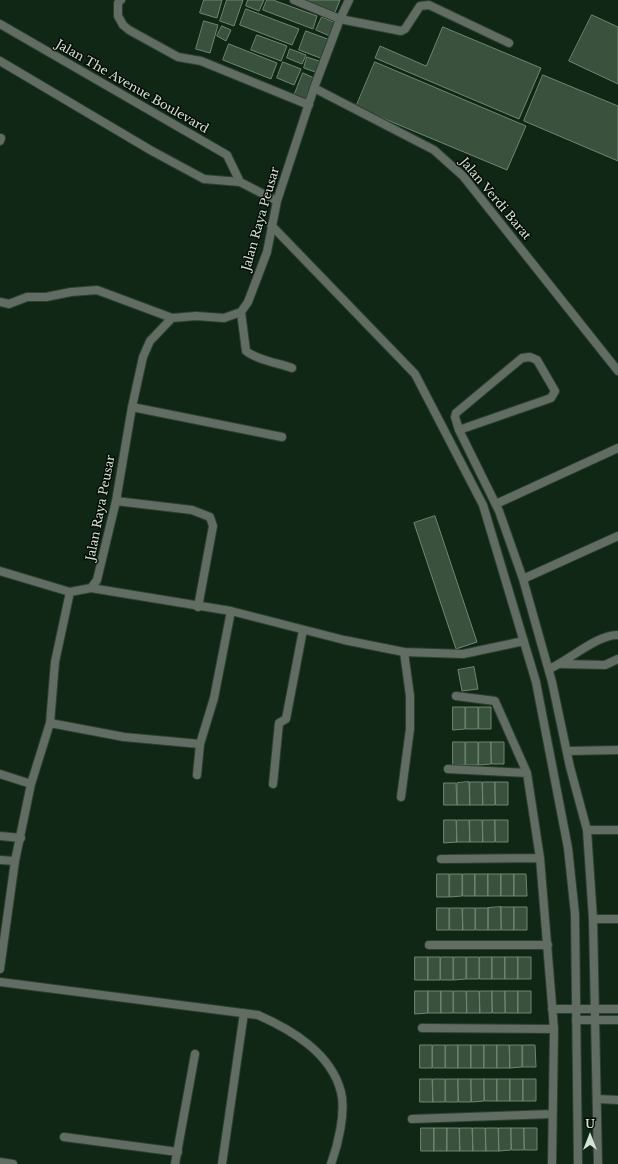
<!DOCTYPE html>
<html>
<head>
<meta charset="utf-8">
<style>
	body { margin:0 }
	#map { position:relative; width:618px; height:1164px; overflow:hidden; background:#112715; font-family:"Libre Baskerville",serif }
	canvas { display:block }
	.north { position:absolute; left:570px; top:1116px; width:40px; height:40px; -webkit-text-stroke:3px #050d06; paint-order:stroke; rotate:0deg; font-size:11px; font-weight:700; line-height:16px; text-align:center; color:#d5e2d6 }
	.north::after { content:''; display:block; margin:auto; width:14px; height:18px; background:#d5e2d6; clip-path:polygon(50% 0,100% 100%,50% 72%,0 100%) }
</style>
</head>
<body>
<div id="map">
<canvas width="618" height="1164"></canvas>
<div class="north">U</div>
</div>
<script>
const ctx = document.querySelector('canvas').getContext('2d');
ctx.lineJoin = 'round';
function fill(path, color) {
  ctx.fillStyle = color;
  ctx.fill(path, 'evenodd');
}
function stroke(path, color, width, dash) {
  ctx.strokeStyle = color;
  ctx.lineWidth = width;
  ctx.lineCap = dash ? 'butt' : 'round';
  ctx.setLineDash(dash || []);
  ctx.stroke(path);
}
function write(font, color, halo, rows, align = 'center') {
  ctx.font = font + ' "Libre Baskerville",serif';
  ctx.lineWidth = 3;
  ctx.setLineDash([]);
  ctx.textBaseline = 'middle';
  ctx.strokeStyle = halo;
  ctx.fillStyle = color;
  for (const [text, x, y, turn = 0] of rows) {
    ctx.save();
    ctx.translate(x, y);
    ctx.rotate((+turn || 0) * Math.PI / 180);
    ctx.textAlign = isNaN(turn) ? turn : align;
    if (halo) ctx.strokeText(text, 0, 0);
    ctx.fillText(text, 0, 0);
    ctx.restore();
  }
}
const building = new Path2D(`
	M204,0H222L217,18L200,13Z
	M227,0H243L234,26L220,21Z
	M248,0H264L259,11L246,6Z
	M267,0H273L317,16L313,29L263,10Z
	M307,0H340L334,15L306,4Z
	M246,9L299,29L292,45L240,25Z
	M592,15L618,27V84L569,61Z
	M322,17L338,24L332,37L316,30Z
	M204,21L218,25L210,53L196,49Z
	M222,26L231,30L226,41L217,36Z
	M443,27L541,68L519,119L375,58L380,46L426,66Z
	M306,31L330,40L323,59L299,50Z
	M257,35L287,46L281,61L251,50Z
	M229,44L277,63L271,79L223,60Z
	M290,49L306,55L302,64L287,58Z
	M307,57L322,62L318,73L304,68Z
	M283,62L301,69L294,85L277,78Z
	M375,62L526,126L507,170L356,107Z
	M303,73L314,78L305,100L294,96Z
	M543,75L618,106V161L524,121Z
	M435,516L477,642L456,649L414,523Z
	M474,667L478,689L462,691L458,670Z
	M453,707H465V729L453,730Z
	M466,707H478V729H466Z
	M479,707H491V729H479Z
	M453,742H465V765H453Z
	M466,742H478V765H466Z
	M479,742H491V764L479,765Z
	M491,742H504V764H492Z
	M469,782L470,805H457V783Z
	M470,782H482L483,805H470Z
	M483,782H495V805H483Z
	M495,782H508V805H496Z
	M444,783H456L457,805H444Z
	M444,820H456L457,842L444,843Z
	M457,820H469L470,842H457Z
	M470,820H482L483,842H470Z
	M483,820H495V842H483Z
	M495,820H508V842H496Z
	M437,874H449V897H437Z
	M450,874H462V896L450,897Z
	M463,874H475V896H463Z
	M475,874H488V896H475Z
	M488,874H501V896H488Z
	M501,874H514V896H501Z
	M514,874H526L527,896H514Z
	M501,907H514V930H502Z
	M501,907V930H488V908Z
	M514,907H527V930H514Z
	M437,908H449V930H437Z
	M450,908H462L463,930H450Z
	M463,908H475V930H463Z
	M476,908H488V930H476Z
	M415,957H428V980H415Z
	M428,957H440V980H428Z
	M441,957H453V980H441Z
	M454,957H466V979L454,980Z
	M467,957H479V979H467Z
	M480,957H492V979H480Z
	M492,957H505V979H492Z
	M505,957H518V979H505Z
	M518,957H531V979H518Z
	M415,991H428V1013L415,1014Z
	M428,991H441V1013H428Z
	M441,991H453V1013H441Z
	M454,991H466L467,1013H454Z
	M467,991H479L480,1013H467Z
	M480,991H492V1013H480Z
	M492,991H505V1013H493Z
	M505,991H518V1013H506Z
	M518,991H531V1013H518Z
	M420,1045H432V1068H420Z
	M433,1045H445V1068H433Z
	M446,1045H458V1068H446Z
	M458,1045H471V1068H458Z
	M471,1045H484V1068H471Z
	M484,1045H497V1068H484Z
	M497,1045H509L510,1068H497Z
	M510,1045H522V1067L510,1068Z
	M523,1045H535L536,1067H523Z
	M420,1079H432L433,1102H420Z
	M433,1079H445V1102H433Z
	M446,1079H458V1102H446Z
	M458,1079H471V1102H459Z
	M471,1079H484V1101L472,1102Z
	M484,1079H497V1101H485Z
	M497,1079H510V1101H497Z
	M510,1079H523V1101H510Z
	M523,1079H536V1101H523Z
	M421,1128H434V1151H421Z
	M434,1128H447V1151H434Z
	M447,1128H459L460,1151H447Z
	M460,1128H472L473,1151H460Z
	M473,1128H485L486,1151H473Z
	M486,1128H498L499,1151H486Z
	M499,1128H511V1150L499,1151Z
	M511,1128H524V1150H512Z
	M524,1128H537V1150H525Z`);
fill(building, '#3a513d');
stroke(building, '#6e8771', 1);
const service = new Path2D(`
	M340,19L401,31L405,29L420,6L429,5L509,43
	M64,1137L178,1152`);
const minor = new Path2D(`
	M121,0L118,3V16L123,25L129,30L178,57L201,61L309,105
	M294,0L340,19
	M0,24L227,155L240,182
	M0,61L152,151L204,179L240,182L277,201
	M314,88L434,150L463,176L618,371
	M0,141L1,138
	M271,225L415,374L483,505L536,682L568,848L575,914L578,1164
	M0,302L9,304L27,297H46L71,292L97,290L172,318
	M241,312L246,351C257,360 278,363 292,368
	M132,407L282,437
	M459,430L551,398L555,391L537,360L530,357L522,358L456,413L455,417L459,430L499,511L523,579L552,682L570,767L587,830L593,919L598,1164
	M116,501L192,510L210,517L213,526L198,607
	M496,504L618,448
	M0,571L70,592L91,588L97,580L116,501L132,407L143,357L150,341L172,318L196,316L224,318L241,312L248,302L267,252L277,201L314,88L340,19L349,0
	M523,579L618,536
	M91,588L231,611L344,640L404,652L463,654L524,641
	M562,664L605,665L618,659
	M549,669C568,661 598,634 618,635
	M456,696L495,701L527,773L540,858L554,1029L552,1164
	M50,723L124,737L200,744
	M567,751L618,750
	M448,769L527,773
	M0,774L31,784
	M197,775L200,744L214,698L231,611
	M273,784L279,723L286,719L303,630
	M401,797L410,729V696L404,652
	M587,830H618
	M0,836L21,838
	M441,859L540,858
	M0,860L15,861
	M593,919H618
	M429,945H548
	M0,969L15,861L31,784L50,723L55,662L70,592
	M0,982L258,1015C292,1030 331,1053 341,1092C346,1112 338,1145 331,1164
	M552,1009H618
	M576,1020H618
	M422,1028L554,1029
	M598,1099L618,1100
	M412,1119L552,1114
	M0,1162L13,1164
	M175,1164L195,1054
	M222,1164L244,1013`);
stroke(service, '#2c4130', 10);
stroke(minor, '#2c4130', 10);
stroke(service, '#616c62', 8);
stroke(minor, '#616c62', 8);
write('12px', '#d5e2d6', '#050d06', [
	["Jalan The Avenue Boulevard",132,87,30],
	["Jalan Verdi Barat",495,199,50],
	["Jalan Raya Peusar",261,219,-74],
	["Jalan Raya Peusar",101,508,-79]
]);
</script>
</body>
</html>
